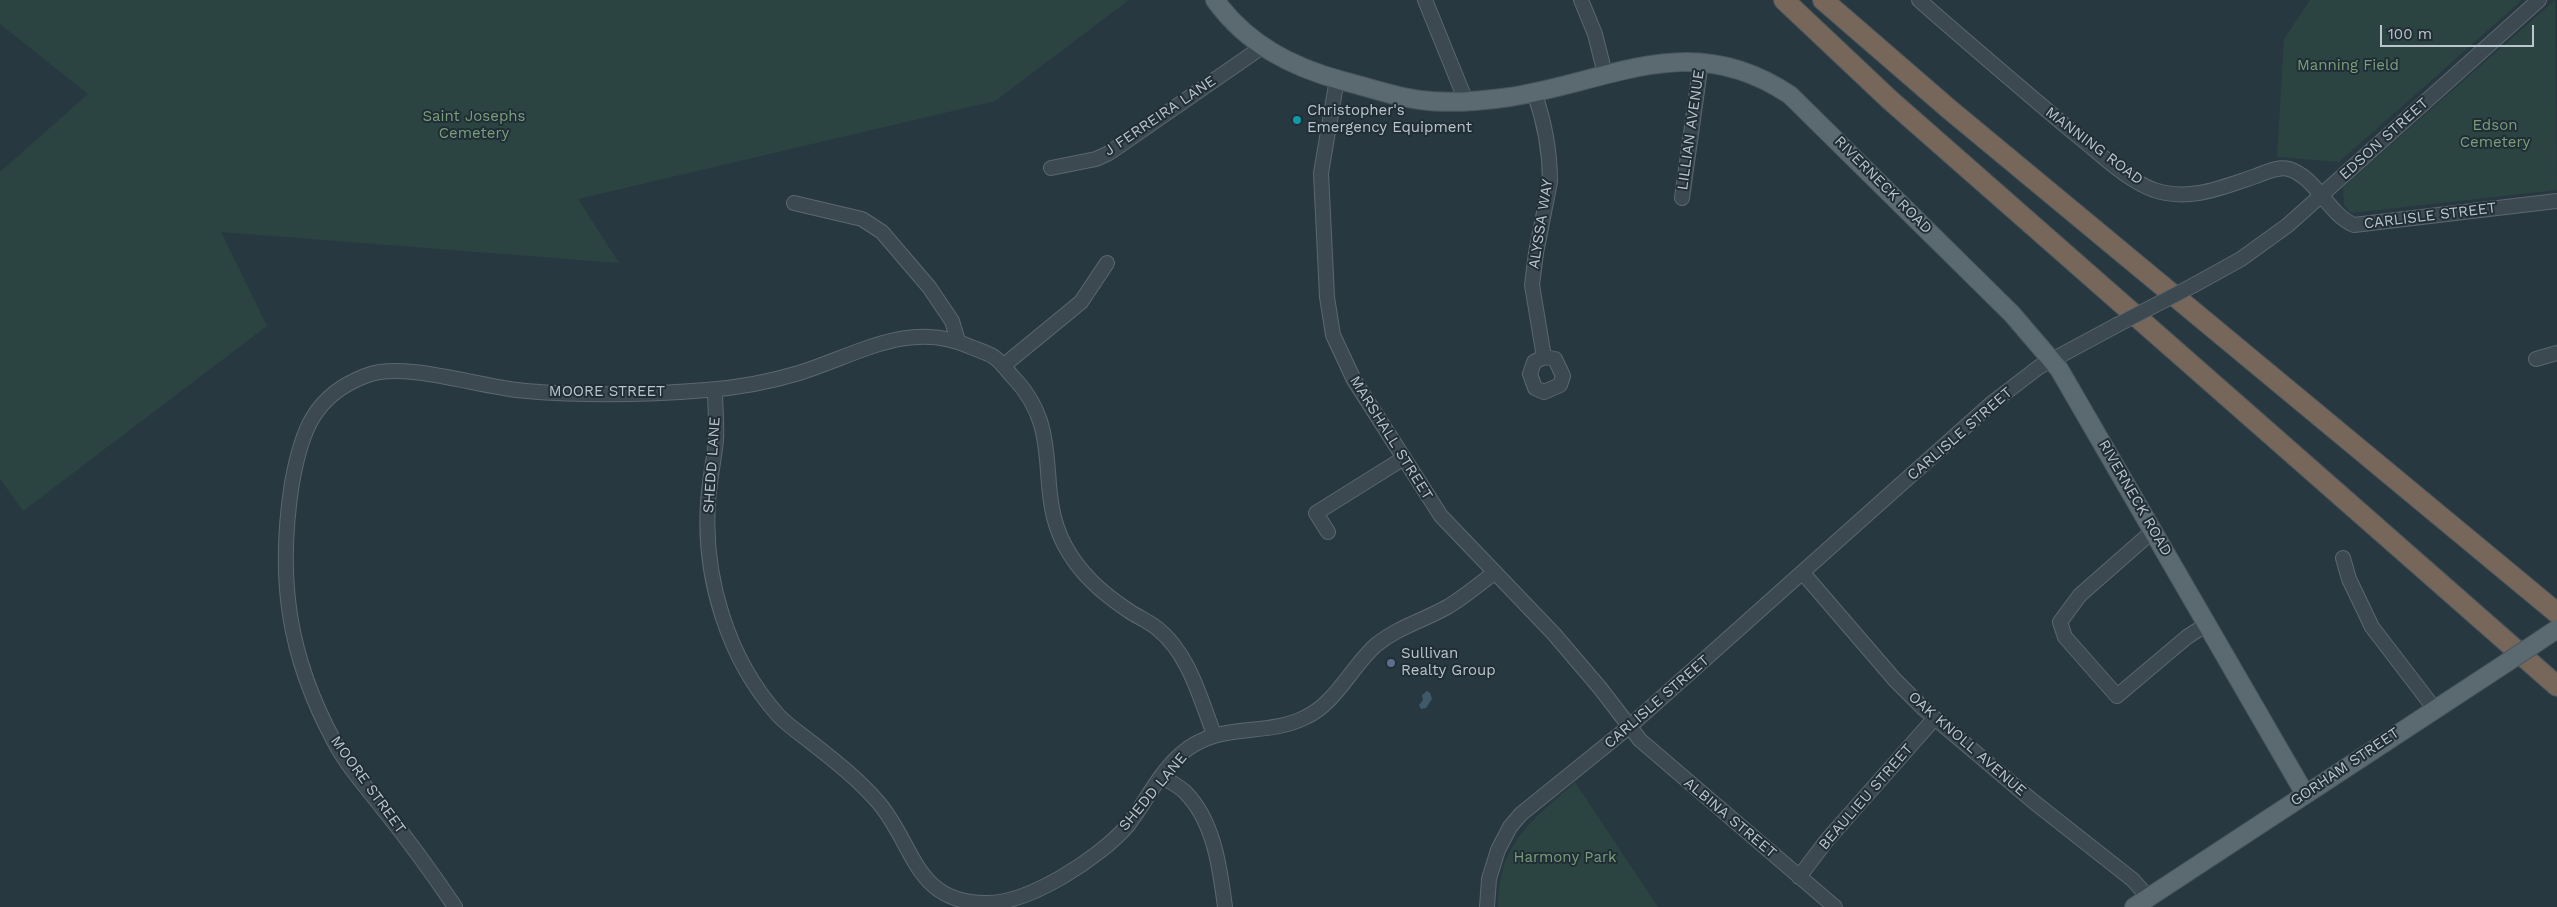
<!DOCTYPE html>
<html>
<head>
<meta charset="utf-8">
<style>
	body { margin:0 }
	#map { position:relative; width:2557px; height:907px; overflow:hidden; background:#283841; font-family:"Work Sans",sans-serif }
	canvas { display:block }
	.scale { position:absolute; left:2380px; top:25px; width:154px; height:22px; box-sizing:border-box; border:2px solid #bac4cb; border-top:0; padding-left:6px; font-size:15px; line-height:18px; white-space:nowrap; color:#bac4cb; -webkit-text-stroke:4px #212e36; paint-order:stroke }
</style>
</head>
<body>
<div id="map">
<canvas width="2557" height="907"></canvas>
<div class="scale">100 m</div>
</div>
<script>
const ctx = document.querySelector('canvas').getContext('2d');
ctx.lineJoin = 'round';
function fill(path, color) {
  ctx.fillStyle = color;
  ctx.fill(path, 'evenodd');
}
function stroke(path, color, width, dash) {
  ctx.strokeStyle = color;
  ctx.lineWidth = width;
  ctx.lineCap = dash ? 'butt' : 'round';
  ctx.setLineDash(dash || []);
  ctx.stroke(path);
}
function write(font, color, halo, rows, align = 'center') {
  ctx.font = font + ' "Work Sans",sans-serif';
  ctx.lineWidth = 4;
  ctx.setLineDash([]);
  ctx.textBaseline = 'middle';
  ctx.strokeStyle = halo;
  ctx.fillStyle = color;
  for (const [text, x, y, turn = 0] of rows) {
    ctx.save();
    ctx.translate(x, y);
    ctx.rotate((+turn || 0) * Math.PI / 180);
    ctx.textAlign = isNaN(turn) ? turn : align;
    if (halo) ctx.strokeText(text, 0, 0);
    ctx.fillText(text, 0, 0);
    ctx.restore();
  }
}
fill(new Path2D(`
	M0,0H1129L995,101L578,199L619,263L221,232L267,326L23,511L0,479V172L88,94L0,24Z
	M2310,0H2522L2339,162L2277,157L2284,39Z
	M2555,0L2557,190L2351,213L2344,205L2343,187Z
	M1575,782L1658,907H1498C1498,843 1532,821 1575,782Z`), '#2b4441');
fill(new Path2D(`
	M1427,691L1430,693L1432,699L1426,708L1421,709L1419,705L1423,700L1422,695Z`), '#3f5969');
const minor = new Path2D(`
	M1425,0L1466,101
	M1581,0L1595,34L1605,74
	M1919,0C1970,45 2022,89 2074,133C2099,152 2124,179 2154,190C2190,202 2223,187 2256,176C2266,172 2279,166 2289,169C2317,178 2327,213 2354,225L2557,201
	M1337,79L1321,173L1327,297L1333,335L1354,380L1441,516L1554,634L1600,688L1640,740L1835,907
	M1534,92C1544,120 1550,152 1550,182L1536,253L1532,285L1544,357L1555,359L1563,376L1560,385L1544,392L1535,388L1530,374L1534,362L1544,357
	M1051,168L1096,159L1109,153L1262,47
	M1682,198L1701,62
	M794,203L862,219L882,232L929,287L952,321L958,341
	M2194,285L2241,259L2288,225L2539,0
	M2536,359L2557,353
	M1003,366L1081,302L1107,263
	M715,390C715,406 717,424 716,440C714,461 709,482 708,503C703,578 728,659 778,715C787,725 801,734 812,743C835,761 858,779 878,802C915,845 914,903 986,903C1029,904 1101,857 1128,825C1145,803 1159,773 1181,754C1219,720 1265,738 1306,717C1336,703 1352,666 1376,645C1398,627 1425,620 1449,606C1465,596 1480,584 1495,572
	M2154,530L2080,595L2060,622L2065,637L2117,696L2187,637L2207,624
	M1328,532L1316,513L1404,458
	M2343,558L2349,579L2372,627L2434,708
	M1803,573L1895,680L1924,709L2034,802L2133,880L2148,897
	M1163,777C1170,782 1179,786 1185,792C1214,821 1220,868 1225,907
	M1799,877L1827,840L1934,719
	M455,907C433,874 409,841 384,810C367,788 347,766 334,741C288,656 277,578 292,483C301,433 313,396 365,376C405,360 480,388 526,391C586,396 646,395 706,390C737,388 769,382 799,373C857,355 910,319 971,347C978,350 988,353 994,357C1001,362 1007,370 1012,376C1066,431 1034,486 1064,544C1079,573 1102,593 1129,611C1138,617 1150,622 1158,629C1189,654 1200,698 1214,734
	M1487,907L1489,879L1498,850L1510,827L1521,814L1630,726L1992,403L2039,367L2117,325`);
const major = new Path2D(`
	M1215,0C1247,44 1291,67 1343,81C1368,87 1394,97 1420,100C1449,104 1482,101 1510,97C1613,81 1690,28 1790,95L2012,314L2059,369L2305,794
	M2134,907L2506,663`);
const highway = new Path2D(`
	M1784,0L1890,100L2557,686
	M1823,0L1949,109L2557,613`);
stroke(minor, '#5b676e', 16);
stroke(major, '#49555d', 20);
stroke(highway, '#47545b', 22);
stroke(minor, '#3d4951', 14);
stroke(major, '#5b6971', 18);
stroke(highway, '#77665a', 20);
const minorBridge = new Path2D(`
	M2117,325L2194,285`);
const majorBridge = new Path2D(`
	M2506,663L2557,629`);
stroke(minorBridge, '#5b676e', 16, []);
stroke(majorBridge, '#49555d', 20, []);
stroke(minorBridge, '#3d4951', 14);
stroke(majorBridge, '#5b6971', 18);
for (const [x, y, r, color] of [
	[1297,120,5,"#0f9aa8"],
	[1391,663,5,"#5c6f8a"]
]) {
  const dot = new Path2D();
  dot.arc(x, y, r, 0, 2 * Math.PI);
  ctx.fillStyle = color;
  ctx.fill(dot);
  stroke(dot, '#212e36', 2);
}
write('15px', '#799f7a', '#212e36', [
	["Manning Field",2348,66],
	["Saint Josephs",474,117],
	["Cemetery",474,134],
	["Edson",2495,126],
	["Cemetery",2495,143],
	["Harmony Park",1565,858]
]);
write('15px', '#bac4cb', '#212e36', [
	["Christopher's",1307,111],
	["Emergency Equipment",1307,128],
	["Sullivan",1401,654],
	["Realty Group",1401,671]
], 'left');
write('15px', '#bac4cb', '#212e36', [
	["J FERREIRA LANE",1160,116,-34],
	["LILLIAN AVENUE",1691,130,-82],
	["EDSON STREET",2384,139,-42],
	["MANNING ROAD",2094,146,37],
	["RIVERNECK ROAD",1883,185,45],
	["CARLISLE STREET",2430,216,-7],
	["ALYSSA WAY",1541,224,-81],
	["MOORE STREET",607,392],
	["CARLISLE STREET",1960,434,-41],
	["MARSHALL STREET",1391,438,58],
	["SHEDD LANE",712,465,-86],
	["RIVERNECK ROAD",2135,498,60],
	["CARLISLE STREET",1657,702,-41],
	["OAK KNOLL AVENUE",1967,744,41],
	["GORHAM STREET",2345,767,-34],
	["MOORE STREET",368,785,54],
	["SHEDD LANE",1153,792,-50],
	["BEAULIEU STREET",1866,797,-49],
	["ALBINA STREET",1730,818,40]
]);
</script>
</body>
</html>
